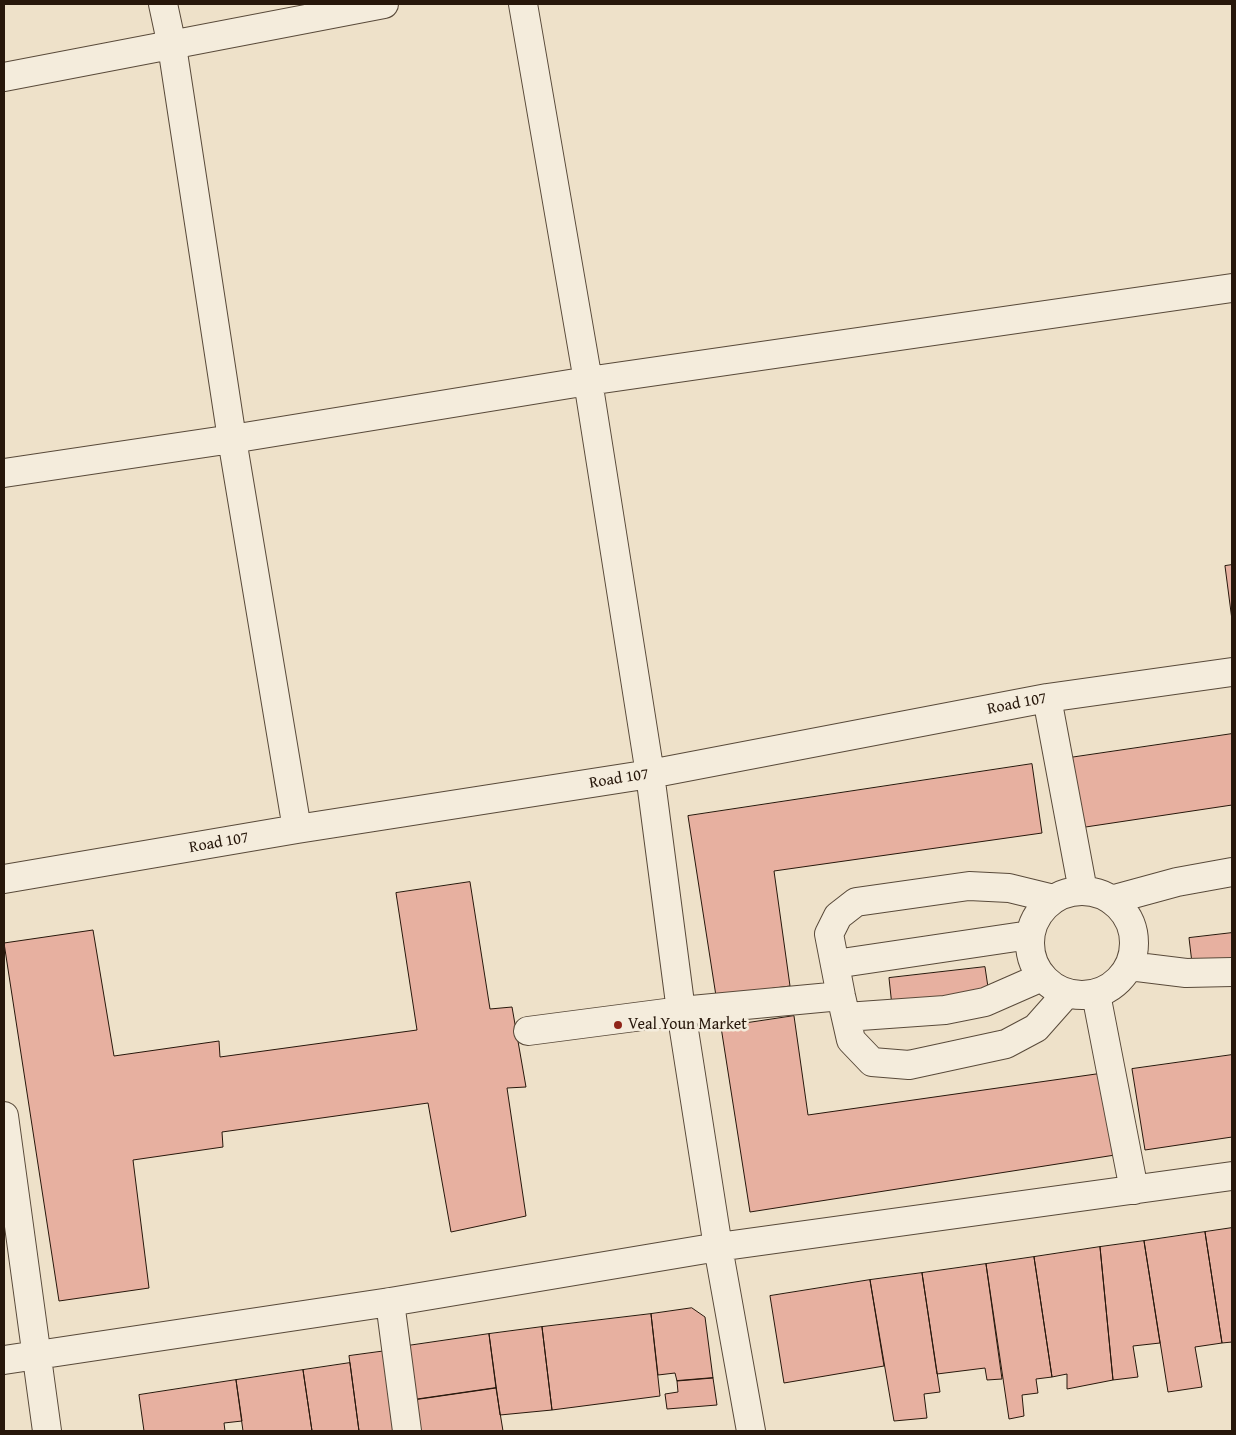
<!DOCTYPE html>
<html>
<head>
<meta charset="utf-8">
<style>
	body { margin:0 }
	#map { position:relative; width:1236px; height:1435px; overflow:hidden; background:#eee1c9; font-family:"Gentium Book Plus",serif }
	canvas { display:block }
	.frame { position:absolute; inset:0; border:5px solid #27170b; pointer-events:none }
</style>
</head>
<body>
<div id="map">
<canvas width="1236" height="1435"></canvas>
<div class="frame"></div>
</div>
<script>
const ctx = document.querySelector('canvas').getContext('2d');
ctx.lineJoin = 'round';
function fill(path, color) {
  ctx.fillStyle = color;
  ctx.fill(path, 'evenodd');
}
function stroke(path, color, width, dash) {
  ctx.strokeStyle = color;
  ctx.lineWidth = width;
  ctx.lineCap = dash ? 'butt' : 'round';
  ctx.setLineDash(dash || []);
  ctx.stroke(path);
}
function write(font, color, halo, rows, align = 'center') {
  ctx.font = font + ' "Gentium Book Plus",serif';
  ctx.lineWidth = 5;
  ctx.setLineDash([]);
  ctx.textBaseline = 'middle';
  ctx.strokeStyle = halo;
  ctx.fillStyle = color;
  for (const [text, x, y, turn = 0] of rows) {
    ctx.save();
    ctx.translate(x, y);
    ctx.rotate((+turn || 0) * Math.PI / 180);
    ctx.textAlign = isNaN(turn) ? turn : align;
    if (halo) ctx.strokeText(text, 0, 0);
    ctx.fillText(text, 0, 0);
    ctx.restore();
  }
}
const building = new Path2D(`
	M1232,565V620L1225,566Z
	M1232,734V805L1079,828L1069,758Z
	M1032,764L1042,833L774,871L790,986L716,996L688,816Z
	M470,882L490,1009L512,1007L526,1087L507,1088L526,1216L451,1232L428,1103L222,1132L223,1147L133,1160L149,1288L59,1301L4,943L93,930L114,1056L219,1041L220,1057L417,1030L396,893Z
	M1232,933V959L1192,963L1189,938Z
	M985,967L989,994L892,1006L889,978Z
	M794,1016L808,1115L1103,1073L1115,1155L750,1212L721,1027Z
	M1232,1055V1137L1145,1150L1132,1069Z
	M1232,1228V1342L1222,1343L1205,1232Z
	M1205,1232L1222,1343L1195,1347L1202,1387L1168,1392L1144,1241Z
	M1144,1241L1160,1343L1133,1346L1138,1377L1113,1380L1100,1247Z
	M1100,1247L1113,1380L1067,1389V1374L1052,1377L1034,1257Z
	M1034,1257L1052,1377L1036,1379L1038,1393L1022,1395L1024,1416L1009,1419L986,1264Z
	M986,1264L1002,1379L987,1380L985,1368L937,1374L922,1273Z
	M922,1273L940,1392L924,1394L927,1418L894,1421L870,1280Z
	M870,1280L884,1366L784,1383L770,1296Z
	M692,1308L705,1317L713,1378L677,1381L675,1373L658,1375L651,1314Z
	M651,1314L660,1396L552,1410L542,1327Z
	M542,1327L552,1410L500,1415L489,1334Z
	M489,1334L496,1388L413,1400L407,1346Z
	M386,1351L396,1431H359L349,1356Z
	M350,1363L359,1431H312L303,1370Z
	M303,1370L312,1431H243L236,1380Z
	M713,1378L717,1405L667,1409L665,1394L678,1392L677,1381Z
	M236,1380L242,1421L224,1423L225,1431H144L139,1395Z
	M496,1388L503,1431H417L413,1400Z`);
fill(building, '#e7b0a0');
stroke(building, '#27170b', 1);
const minor = new Path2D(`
	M163,4L172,46L232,439L297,829
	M523,4L588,381L650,774L681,1011L718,1247L751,1431
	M4,77L384,4
	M4,473L232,439L588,381L1232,288
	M1047,698L1083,891
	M4,879L297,829L650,774L1047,698L1232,672
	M1030 943a52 52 0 1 1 104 0a52 52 0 1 1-104 0Z
	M1054,899L1009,888L969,886L856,902L838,916L829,934L841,996L851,1040L872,1062L909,1065L1006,1044L1036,1028L1067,993
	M1111,900L1177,882L1232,872
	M835,964L1030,935
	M1129,966L1186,973L1232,972
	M1096,994L1134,1190
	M846,1017L945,1010L985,1002L1042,977
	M528,1031L681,1011L841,996
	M4,1116L47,1431
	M390,1302L407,1431
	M4,1360L390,1302L718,1247L1232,1176`);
stroke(minor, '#594a3a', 30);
stroke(minor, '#f4ecdc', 28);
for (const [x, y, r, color] of [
	[618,1025,5,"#8f2418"]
]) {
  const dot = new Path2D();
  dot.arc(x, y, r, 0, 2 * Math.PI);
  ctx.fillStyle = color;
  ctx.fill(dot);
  stroke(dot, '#f4ecdc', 2);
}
write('16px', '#27170b', '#f4ecdc', [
	["Road 107",1017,704,-11],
	["Road 107",619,779,-9],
	["Road 107",219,843,-10]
]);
write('16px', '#27170b', '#f4ecdc', [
	["Veal Youn Market",628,1025]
], 'left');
</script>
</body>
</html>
